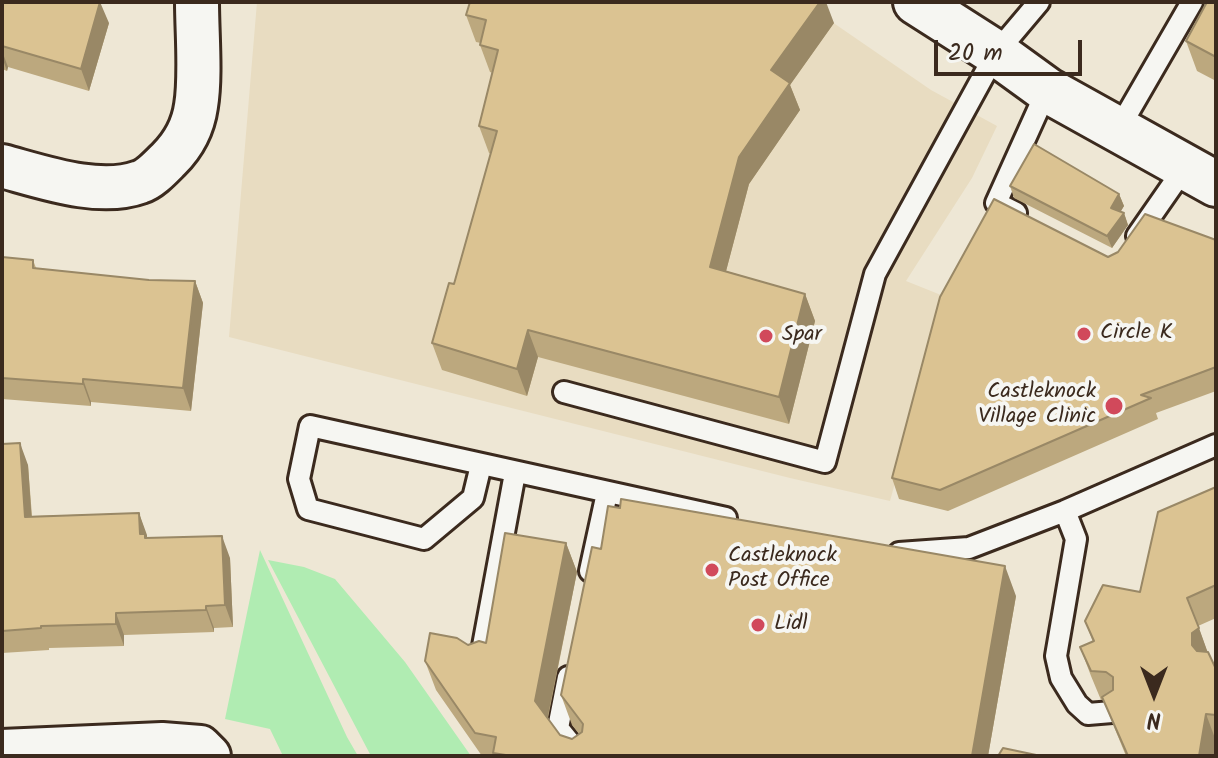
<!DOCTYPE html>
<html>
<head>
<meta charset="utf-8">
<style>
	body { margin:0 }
	#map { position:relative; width:1218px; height:758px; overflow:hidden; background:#eee7d5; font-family:Kalam,sans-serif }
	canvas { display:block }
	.frame { position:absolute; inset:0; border:4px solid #3b2a1e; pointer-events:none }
	.north { position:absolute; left:1114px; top:654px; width:80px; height:80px; -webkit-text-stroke:6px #f6f6f2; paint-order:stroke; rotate:180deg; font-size:22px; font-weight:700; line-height:32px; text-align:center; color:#3b2a1e }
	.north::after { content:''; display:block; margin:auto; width:28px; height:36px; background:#3b2a1e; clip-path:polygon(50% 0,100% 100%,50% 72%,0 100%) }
	.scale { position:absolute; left:934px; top:40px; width:148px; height:36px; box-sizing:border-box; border:4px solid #3b2a1e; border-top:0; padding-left:10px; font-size:24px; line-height:28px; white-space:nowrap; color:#3b2a1e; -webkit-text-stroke:6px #f6f6f2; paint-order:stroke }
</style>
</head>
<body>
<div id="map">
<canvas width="1218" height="758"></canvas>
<div class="frame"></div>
<div class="north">N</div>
<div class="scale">20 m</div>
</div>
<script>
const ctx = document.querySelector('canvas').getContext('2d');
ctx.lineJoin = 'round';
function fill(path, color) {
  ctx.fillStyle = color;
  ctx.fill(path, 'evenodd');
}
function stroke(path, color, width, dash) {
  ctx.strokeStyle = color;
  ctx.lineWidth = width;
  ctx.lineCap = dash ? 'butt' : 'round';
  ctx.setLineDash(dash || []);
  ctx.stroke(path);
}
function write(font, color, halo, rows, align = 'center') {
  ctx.font = font + ' Kalam,sans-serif';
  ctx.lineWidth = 8;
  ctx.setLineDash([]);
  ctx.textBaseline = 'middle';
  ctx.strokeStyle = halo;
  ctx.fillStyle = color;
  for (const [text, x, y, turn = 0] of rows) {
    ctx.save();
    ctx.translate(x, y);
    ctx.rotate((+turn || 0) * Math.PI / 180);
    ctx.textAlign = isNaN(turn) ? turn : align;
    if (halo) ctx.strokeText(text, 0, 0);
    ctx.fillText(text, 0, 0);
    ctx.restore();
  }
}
fill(new Path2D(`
	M257,2H803L931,90L997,126L972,178L906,281L946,297L890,501L790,478L229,337Z`), '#e8dcc1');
fill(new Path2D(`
	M260,550L347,737L358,756H283L270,729L225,719Z
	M268,560L304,567L335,579L405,662L471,756H371Z`), '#b0ecb2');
const lane = new Path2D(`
	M1118,130L1192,2
	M1016,213L996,203L1047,90
	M1137,236L1185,167
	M564,392L825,462L875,274L996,53L1039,2
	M481,465L473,498L424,539L308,509L299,479L310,426L726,518
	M1065,511L1076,539L1056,656L1061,678L1077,704L1088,714L1112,712
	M899,553L969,548L1065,511L1216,445
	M590,571L607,493
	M480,662L515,473
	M568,677L558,728L581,756`);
const street = new Path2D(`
	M2,166C43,177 99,197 140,182C150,179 161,167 169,159C184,144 193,127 196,106C201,76 197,33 197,2
	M2,751L162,744L200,747L209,756`);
const secondary = new Path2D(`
	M916,2L996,53L1047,90L1216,184`);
stroke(lane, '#3b2a1e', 26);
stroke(street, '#3b2a1e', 48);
stroke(secondary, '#3b2a1e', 50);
stroke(lane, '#f6f6f2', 20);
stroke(street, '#f6f6f2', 42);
stroke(secondary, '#f6f6f2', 44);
fill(new Path2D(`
	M2,2L109,23L89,91L8,67L7,71L2,69Z
	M1216,2V81L1197,71L1186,41Z
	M466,15L834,23L790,85L800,110L749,184L726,271L805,294L815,321L789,424L538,357L527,396L442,370L432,343L454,284L491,154L489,153L479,126L493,73L490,72L480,45L481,43L476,42Z
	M1010,186L1119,194L1124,206L1120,212L1124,213L1128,225L1112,248L1014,198Z
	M1216,240V391L1156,413L1158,419L948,511L899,499L892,478L1108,257Z
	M2,257L33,260L36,268L149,280L195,281L203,303L191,411L91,402V406L2,399Z
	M2,444L28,465L32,516L139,513L147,538L230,558L233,627L214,628V632L124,635V646L49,648V650L2,653Z
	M1216,487V618L1198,626L1207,651L1216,669V746L1214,756H1126L1103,700H1101L1091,676L1080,647L1093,642L1085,621L1140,592Z
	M566,543L577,572L548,718L560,735L572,739L579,734L572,725L561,695L1016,596L988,756H482L436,690L425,661L468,645L486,643Z`), '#bca87e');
fill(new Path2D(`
	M100,2L109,23L89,91L81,69Z
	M820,2H826L834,23L790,85L800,110L749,184L720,294L710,267L739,157L771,70Z
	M2,51L8,67L7,71L2,57Z
	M1119,194L1124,206L1115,221L1111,208Z
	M1124,213L1128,225L1112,248L1107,236Z
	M195,281L203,303L191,411L183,388Z
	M805,294L815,321L789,424L779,397Z
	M528,330L538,357L527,396L517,369Z
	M83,379L91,402V406L83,384Z
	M20,443L28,465L33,538L25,517Z
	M139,513L147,535V540L140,534Z
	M222,536L230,558L233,627L225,605Z
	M566,543L577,572L545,730L535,701Z
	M1005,566L1016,596L988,756H972Z
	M206,606L214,628V632L206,610Z
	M116,613L124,635V646L116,624Z
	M1199,628L1209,656L1203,662L1192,645V633Z
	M1206,714L1216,741L1214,756H1199Z`), '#986');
const building = new Path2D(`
	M2,2H100L81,69L2,46Z
	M470,2H820L771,70L790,83L739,157L710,267L805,294L779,397L528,330L517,369L432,343L449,283L454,284L497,131L479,126L498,50L480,45L486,20L466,15Z
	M1207,2H1216V57L1186,41Z
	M1034,144L1119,194L1111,208L1124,213L1107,236L1010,186Z
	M994,199L1108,257L1118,252L1145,214L1216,240V367L1141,395L1151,398L940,490L892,478L940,297Z
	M2,257L33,260V268L149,280L195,281L183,388L83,379V384L2,378Z
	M20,443L25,517L139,513L140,534H145V538L222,536L225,605L206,606V610L116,613V624L41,626V628L2,631V444Z
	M1216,487V585L1187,598L1199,628L1192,633V645L1197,651L1208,652L1216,669V715L1206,714L1199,756H1128L1102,697L1113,690V677L1106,672L1091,671L1080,647L1094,641L1085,621L1103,585L1140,592L1158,512Z
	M621,499L1005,566L972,756H512L493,753L496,737L475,733L425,661L430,633L457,638L468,645L479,641L486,643L505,533L566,543L535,701L560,735L572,739L582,732L583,724L561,695L592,547L601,549L608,506L620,508Z
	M1003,748L1041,756H998Z`);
fill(building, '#dbc392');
stroke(building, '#986', 2);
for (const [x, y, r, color] of [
	[1084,334,8,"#d1495b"],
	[766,336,8,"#d1495b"],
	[1114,406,10,"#d1495b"],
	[712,570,8,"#d1495b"],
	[758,625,8,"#d1495b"]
]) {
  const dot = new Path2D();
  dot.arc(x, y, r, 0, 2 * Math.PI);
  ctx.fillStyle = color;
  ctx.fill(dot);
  stroke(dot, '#f6f6f2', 3);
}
write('22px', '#3b2a1e', '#f6f6f2', [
	["Circle K",1100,334],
	["Spar",782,336],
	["Castleknock",1096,393,"right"],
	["Village Clinic",1096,418,"right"],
	["Castleknock",728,557],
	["Post Office",728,582],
	["Lidl",774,625]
], 'left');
</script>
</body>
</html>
